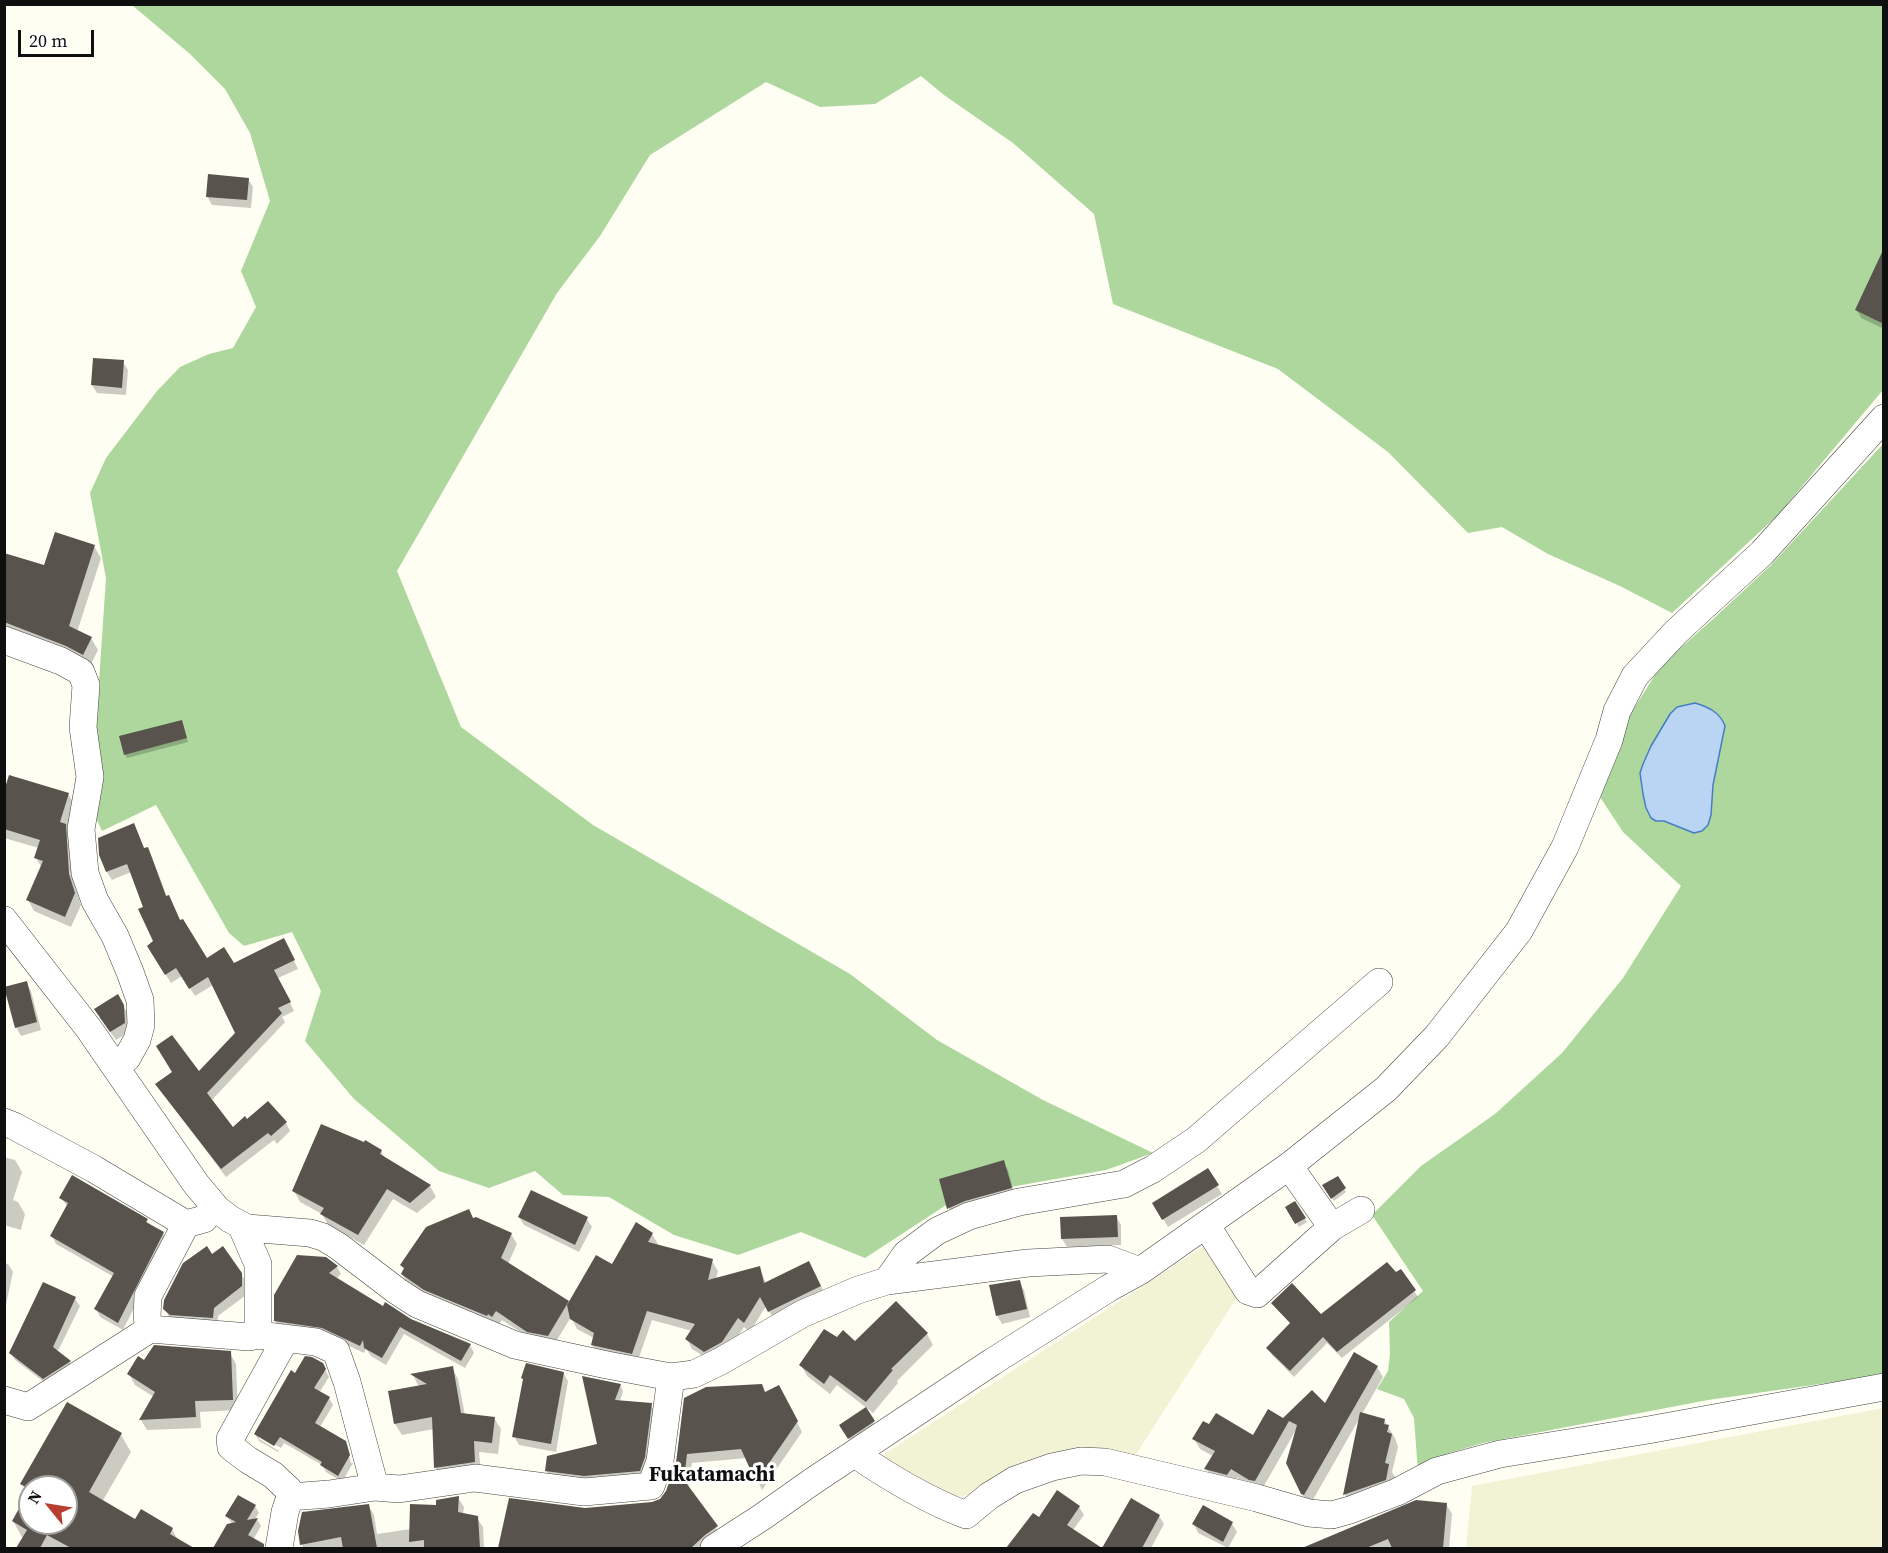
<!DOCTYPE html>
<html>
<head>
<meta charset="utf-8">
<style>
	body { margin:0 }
	#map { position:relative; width:1888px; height:1553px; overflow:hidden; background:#fefef3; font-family:"Source Serif 4",serif }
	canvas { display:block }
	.frame { position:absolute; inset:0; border:6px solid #0f0f0f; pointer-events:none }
	.north { position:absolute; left:18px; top:1475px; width:60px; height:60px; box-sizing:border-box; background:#fff; border:2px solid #9f9f9f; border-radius:50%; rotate:300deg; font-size:16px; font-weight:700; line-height:24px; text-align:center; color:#0f0f0f }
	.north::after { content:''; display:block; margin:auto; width:21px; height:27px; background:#b83f2f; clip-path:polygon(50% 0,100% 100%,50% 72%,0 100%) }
	.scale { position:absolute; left:18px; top:30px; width:76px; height:27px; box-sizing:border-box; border:3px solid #0f0f0f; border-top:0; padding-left:8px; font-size:18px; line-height:21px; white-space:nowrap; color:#0f0f0f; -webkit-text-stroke:4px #fff; paint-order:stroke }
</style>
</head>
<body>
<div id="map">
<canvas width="1888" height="1553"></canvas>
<div class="frame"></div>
<div class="north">N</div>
<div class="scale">20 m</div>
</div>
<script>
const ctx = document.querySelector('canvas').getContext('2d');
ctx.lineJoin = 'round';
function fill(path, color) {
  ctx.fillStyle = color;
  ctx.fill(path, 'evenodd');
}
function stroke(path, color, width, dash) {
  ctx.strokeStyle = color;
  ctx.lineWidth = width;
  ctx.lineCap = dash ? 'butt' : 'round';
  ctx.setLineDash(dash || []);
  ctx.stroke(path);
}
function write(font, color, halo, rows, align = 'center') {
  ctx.font = font + ' "Source Serif 4",serif';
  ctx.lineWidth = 6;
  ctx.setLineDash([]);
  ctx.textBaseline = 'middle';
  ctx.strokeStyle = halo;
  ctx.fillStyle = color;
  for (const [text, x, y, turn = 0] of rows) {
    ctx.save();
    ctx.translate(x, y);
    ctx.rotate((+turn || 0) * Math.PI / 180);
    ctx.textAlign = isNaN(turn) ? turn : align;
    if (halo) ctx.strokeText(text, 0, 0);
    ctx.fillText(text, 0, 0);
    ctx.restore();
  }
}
fill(new Path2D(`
	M1209,1243L1241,1291L1131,1462L953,1498L893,1468L883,1455Z
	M1883,1408V1548H1466L1472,1486Z`), '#f1f3d4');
fill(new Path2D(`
	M132,5H1883V390L1778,515L1672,613L1620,586L1548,554L1502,527L1468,533L1388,452L1278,369L1113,304L1094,214L1013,143L944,95L921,76L875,104L820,107L766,82L650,155L600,236L557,293L397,571L461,727L593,825L850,974L937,1040L1043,1100L1153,1153L1106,1170L960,1196L865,1258L801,1232L738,1255L674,1235L609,1197L563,1195L535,1171L489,1188L439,1171L354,1099L305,1041L321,991L292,932L244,946L229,933L156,805L102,831L95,816L94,756L106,578L90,493L106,458L157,391L180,367L209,354L233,348L256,307L241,271L270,201L250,133L225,89L190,54Z
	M1883,444V1375L1708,1400L1483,1443L1446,1454L1418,1472L1414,1418L1404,1399L1377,1389L1388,1371L1390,1354L1389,1322L1423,1291L1372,1215L1421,1166L1495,1114L1562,1053L1623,978L1681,886L1623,832L1600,797L1626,721L1662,664L1711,621L1771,565Z`), '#aed79e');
const water = new Path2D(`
	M1695,703C1708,707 1720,712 1725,726L1713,785L1711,815L1708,825L1702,831L1694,833L1664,821H1656L1651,818L1646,808L1643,794L1640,773L1643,764L1651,746L1670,714L1677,707Z`);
fill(water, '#bad5f3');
stroke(water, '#467ec5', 1.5);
fill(new Path2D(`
	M248,179L253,187L251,208L212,205L207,196Z
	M1884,272V329L1861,318L1857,310Z
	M123,362L128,370L126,395L97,393L92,385Z
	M94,546L101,558L77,632L91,638L98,650L90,666L4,636V555L45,567Z
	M181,722L188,742L127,758L125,754Z
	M68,794L75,805L67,829L71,837L75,887L81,905L71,927L34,911L28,900L42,868L36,858L39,848L4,838V796Z
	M134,825L145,850L148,849L152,857L167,897L181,922L207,960L233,965L288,948L298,969L278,978L294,1011L282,1017L285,1022L211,1101L233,1129L247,1121L286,1123L290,1131L277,1144L274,1140L226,1177L162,1092L198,1073L237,1033L213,985L195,996L182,976L171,983L153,954L155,942L131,872L112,880L107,872L101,854Z
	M26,982L31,991L41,1030L21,1036L16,1027Z
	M117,996L128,1014L129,1032L116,1040L100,1018Z
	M364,1144L381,1151L386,1160L430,1186L436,1197L417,1213L393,1199L364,1245L328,1225L322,1214L300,1202L294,1191Z
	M4,1157L15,1160L22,1172L13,1200L18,1202L25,1214L21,1230L4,1225Z
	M1003,1162L1008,1170L1015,1196L953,1216L949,1208Z
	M1207,1170L1222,1194L1168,1227L1154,1204Z
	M1337,1178L1346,1192L1334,1201L1324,1186Z
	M61,1198L147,1221L149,1225L163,1233L167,1241L123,1330L100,1317L96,1309L114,1277L56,1244L52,1236L68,1207Z
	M1294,1203L1307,1222L1299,1227L1287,1208Z
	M1116,1216L1121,1225V1245L1067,1247L1062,1239V1218Z
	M519,1217L587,1219L592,1227L579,1252L524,1225Z
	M474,1220L511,1234L517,1244L508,1264L568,1302L569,1305L613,1266L652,1234L658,1244L657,1246L712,1261L718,1271L716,1279L759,1267L766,1283L814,1272L826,1296L775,1321L766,1306L750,1332L744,1327L727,1352L711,1361L692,1349L687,1339L692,1331L652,1320L637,1363L598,1355L592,1345L594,1338L577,1329L571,1317L554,1345L534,1341L502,1320L498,1326L432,1300L408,1284L402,1274Z
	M212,1256L241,1274L246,1282V1295L218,1316L217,1326L169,1317L165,1309Z
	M4,1263L8,1264L13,1272L4,1314Z
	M337,1267L341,1274L336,1279L383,1308L470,1345L474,1353L465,1368L404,1334L386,1365L371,1356L366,1349L364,1353L324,1334L280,1329L275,1321V1295Z
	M1019,1282L1024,1290L1030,1317L1002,1324L997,1315Z
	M44,1284L75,1299L80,1306L57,1353L70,1362L74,1369L48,1385L15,1360L11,1353Z
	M1414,1291L1418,1297L1342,1358L1327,1343L1294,1377L1272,1355L1268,1348L1291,1324L1273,1303L1321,1317Z
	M927,1334L933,1345L897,1381L898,1383L873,1413L837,1385L830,1394L807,1376L801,1365L837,1339L856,1343Z
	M230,1353L236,1364L238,1410L200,1412L201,1428L147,1430L141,1420L154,1397L135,1385L129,1374L144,1362Z
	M1354,1354L1377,1367L1383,1377L1362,1414L1384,1420L1395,1438L1398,1447L1392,1472L1395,1477L1392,1491L1351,1506L1345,1495L1359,1419L1310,1505L1302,1494L1297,1428L1261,1491L1237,1478L1233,1484L1212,1479L1206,1469L1213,1456L1200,1449L1194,1439L1254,1437L1284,1420L1325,1405Z
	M322,1364L329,1377L319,1393L329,1398L333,1405L320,1427L345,1442L351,1463H353L342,1482L326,1472L322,1465L284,1443L281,1448L259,1436V1439L279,1451L278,1452L259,1441L255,1434L296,1375Z
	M452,1368L458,1379L465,1415L494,1418L501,1429L498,1454L479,1452L481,1473L442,1479L436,1468L434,1429L402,1435L395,1424L419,1387L413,1375Z
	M563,1373L568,1381L556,1452L519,1445L514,1436L524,1381L522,1378Z
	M620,1385L623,1391L620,1401L651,1404L654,1410L647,1464L643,1477L589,1482L550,1477L546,1471L599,1445Z
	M765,1393L784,1396L802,1432L762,1490L747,1458L692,1463L688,1489L722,1537L706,1548H499L511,1500L585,1509L653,1503L661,1500L667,1492L677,1464L686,1399Z
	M867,1413L875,1425L851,1441L841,1426Z
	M121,1435L131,1452L102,1502L136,1521L172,1529L179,1542L188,1548H18L23,1539L13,1521L28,1495L22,1484ZM30,1487H66V1523H30Z
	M458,1498L464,1507L463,1514L477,1518L483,1527L484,1548H303L299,1531L368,1505L374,1515L377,1534L411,1529L438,1507Z
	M1131,1500L1159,1516L1164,1524L1151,1548H1104Z
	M1446,1504L1452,1514L1449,1548H1328L1324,1540Z
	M255,1506L259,1513L255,1519H257L261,1526L253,1540L260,1544L263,1548H214L228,1525L232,1524L227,1516Z
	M1079,1507L1084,1515L1073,1530L1091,1548H1008L1033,1515L1039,1519Z
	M1203,1507L1232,1524L1237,1532L1228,1548L1198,1533L1194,1524Z`), '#0003');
fill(new Path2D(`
	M208,174L249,178L247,200L206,197Z
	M1884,248V324L1855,310Z
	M93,358L124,360L122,388L91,385Z
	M55,532L95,545L69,626L92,637L83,655L66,646L4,622V553L44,565Z
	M182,720L187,738L124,755L119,736Z
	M9,775L69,793L60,822L66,824L69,874L75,893L65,917L26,900L43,861L34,858L40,840L4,829V791Z
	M134,823L144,848L148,847L166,896L169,895L180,920L183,919L207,958L224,947L234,963L284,938L295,960L274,970L291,1002L278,1008L282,1013L207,1093L233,1127L245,1116L247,1119L268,1101L287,1122L271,1136L268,1133L221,1169L155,1084L172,1072L156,1046L172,1035L199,1071L235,1033L208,977L189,989L176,968L165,975L147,946L153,941L138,909L143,907L127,864L106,872L99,855L98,838Z
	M27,981L37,1022L15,1028L4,987Z
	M118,994L124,1005L125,1023L110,1032L94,1009Z
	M321,1124L364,1142L365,1140L382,1150L380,1154L431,1185L410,1203L387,1189L358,1235L320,1214L324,1208L292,1191Z
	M1004,1160L1012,1188L965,1201L947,1209L939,1179Z
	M1208,1168L1219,1185L1162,1220L1152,1203Z
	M72,1175L148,1219L146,1222L164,1232L118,1323L94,1309L114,1273L50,1236L68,1203L59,1198Z
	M1338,1176L1346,1188L1331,1199L1322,1185Z
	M531,1190L588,1217L575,1245L518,1217Z
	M1295,1201L1306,1218L1295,1224L1285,1207Z
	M469,1209L473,1218L476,1217L512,1233L501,1258L569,1301L548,1336L527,1332L496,1311L492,1317L488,1314L487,1316L424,1290L401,1274L404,1268L400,1265L426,1227Z
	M1117,1215L1118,1237L1061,1239L1060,1217Z
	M636,1222L653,1233L648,1242L713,1259L708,1280L760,1266L764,1283L809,1261L821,1286L768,1312L760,1297L744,1323L738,1318L722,1342L704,1352L685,1339L695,1324L647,1311L632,1354L591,1345L594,1333L570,1319L567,1305L596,1255L612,1264Z
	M207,1246L212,1254L223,1246L242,1273V1286L214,1308L213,1318L170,1315L163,1309L164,1300L183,1263Z
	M297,1255L326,1257L338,1266L329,1273L383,1306L385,1302L411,1319L471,1344L461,1361L400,1327L382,1358L364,1348L363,1340L360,1346L322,1328L274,1321V1295Z
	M1387,1262L1396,1272L1401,1269L1416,1290L1337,1352L1323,1337L1290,1371L1266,1348L1290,1323L1271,1303L1292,1283L1321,1314Z
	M1020,1280L1027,1309L996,1316L989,1285Z
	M43,1282L76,1297L53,1347L71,1361L43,1379L9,1353Z
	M896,1301L928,1333L891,1369L893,1370L866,1402L830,1375L824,1384L799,1365L824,1329L837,1337L843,1330L855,1341Z
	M154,1345L231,1351L233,1400L195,1401L196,1417L139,1420L155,1392L127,1374L138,1356L144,1360Z
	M1354,1352L1378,1366L1304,1495L1301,1494L1286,1463L1297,1425L1289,1421L1255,1481L1249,1480L1231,1469L1227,1475L1204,1469L1215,1451L1192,1439L1203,1421L1209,1424L1216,1413L1253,1435L1268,1409L1283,1418L1312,1390L1325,1403Z
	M305,1356L312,1357L323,1363L326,1369L314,1388L330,1397L315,1423L346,1441L350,1455L338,1476L320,1465L322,1462L280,1437L274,1446L254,1434L291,1370L295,1373Z
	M526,1363L564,1372L551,1444L512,1437L523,1379L521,1378Z
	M453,1366L461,1413L495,1417L492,1443L474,1441L475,1462L434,1468L432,1417L394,1424L388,1391L427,1384L410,1374Z
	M582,1376L621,1384L615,1400L652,1403L645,1457L640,1471L584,1476L545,1471L547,1456L597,1444Z
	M762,1384L765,1392L779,1385L798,1421L756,1482L741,1449L687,1454L684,1480L718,1526L705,1535L691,1548H498L509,1498L585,1508L652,1502L660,1499L666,1491L676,1463L684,1398L706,1387Z
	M67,1402L122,1433L89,1492L135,1519L141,1509L173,1528L170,1534L194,1548H71L47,1535L40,1548H16L27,1530L12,1521L30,1489L20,1484ZM30,1487H66V1523H30Z
	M866,1407L875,1421L848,1439L839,1425Z
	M1360,1412L1385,1419L1384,1424L1389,1425L1387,1432L1392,1434L1385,1463L1389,1464L1386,1480L1343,1495Z
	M1057,1490L1080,1506L1067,1525L1102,1548L1131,1498L1160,1515L1142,1548H1006L1033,1513L1039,1517Z
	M238,1495L256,1505L247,1520L258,1518L248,1535L264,1544V1548H213L227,1524L236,1522L225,1516Z
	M459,1496L458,1512L478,1516L480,1548H424V1540L409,1542L410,1504L436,1505V1500Z
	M1416,1500L1447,1503L1443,1548H1392L1388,1539L1366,1548H1302Z
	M369,1504L377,1548H343L341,1537L300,1545L298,1531L302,1512Z
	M1203,1505L1233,1522L1223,1542L1192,1524Z`), '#58534c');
const minor = new Path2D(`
	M4,640L61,661L81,672L86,685L83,727L90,777L81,829L85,873L95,901L115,936L130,972L140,1000L141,1025L137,1040L127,1058L116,1068
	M4,920L89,1029L196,1184L217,1209L230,1219L247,1228L310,1233L323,1237L338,1246L397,1291L417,1304L515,1345L607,1365L671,1377L694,1374L721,1361L802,1314L858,1290L887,1281L1028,1263L1108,1259L1140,1271
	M4,1122L14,1126L94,1169L186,1224
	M241,1225L258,1264V1335L316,1342L336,1351L347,1382L375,1487
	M1206,1225L1248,1291L1257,1294L1332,1227L1289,1166
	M1332,1227L1361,1210
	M887,1281L906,1254L937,1231L969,1216L1019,1202L1124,1184L1153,1169L1196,1140L1379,982
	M150,1329L147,1317L148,1296L186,1224L204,1219
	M4,1400L28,1407L150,1329L249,1337L258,1335
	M855,1454C890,1478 927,1500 966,1515L989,1496L1015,1480L1052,1467L1081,1461L1105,1462L1257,1498L1309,1513L1332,1515L1350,1510L1397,1492L1437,1471L1500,1454L1648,1430L1884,1387
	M290,1497L329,1494L375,1487L399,1489L475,1478L584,1492L651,1486L660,1461L671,1377
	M279,1548L285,1512L290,1497L289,1490L273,1475L248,1460L231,1447L230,1439L286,1338
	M714,1548L762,1517L813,1481L992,1362L1109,1288L1140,1271L1289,1166L1386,1089L1437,1036L1519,931L1565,847L1609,740L1617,711L1635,676L1676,632L1762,553L1884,418`);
stroke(minor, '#424242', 28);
stroke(minor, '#fff', 27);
write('bold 21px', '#0f0f0f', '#fff', [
	["Fukatamachi",712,1476]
]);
</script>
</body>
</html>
